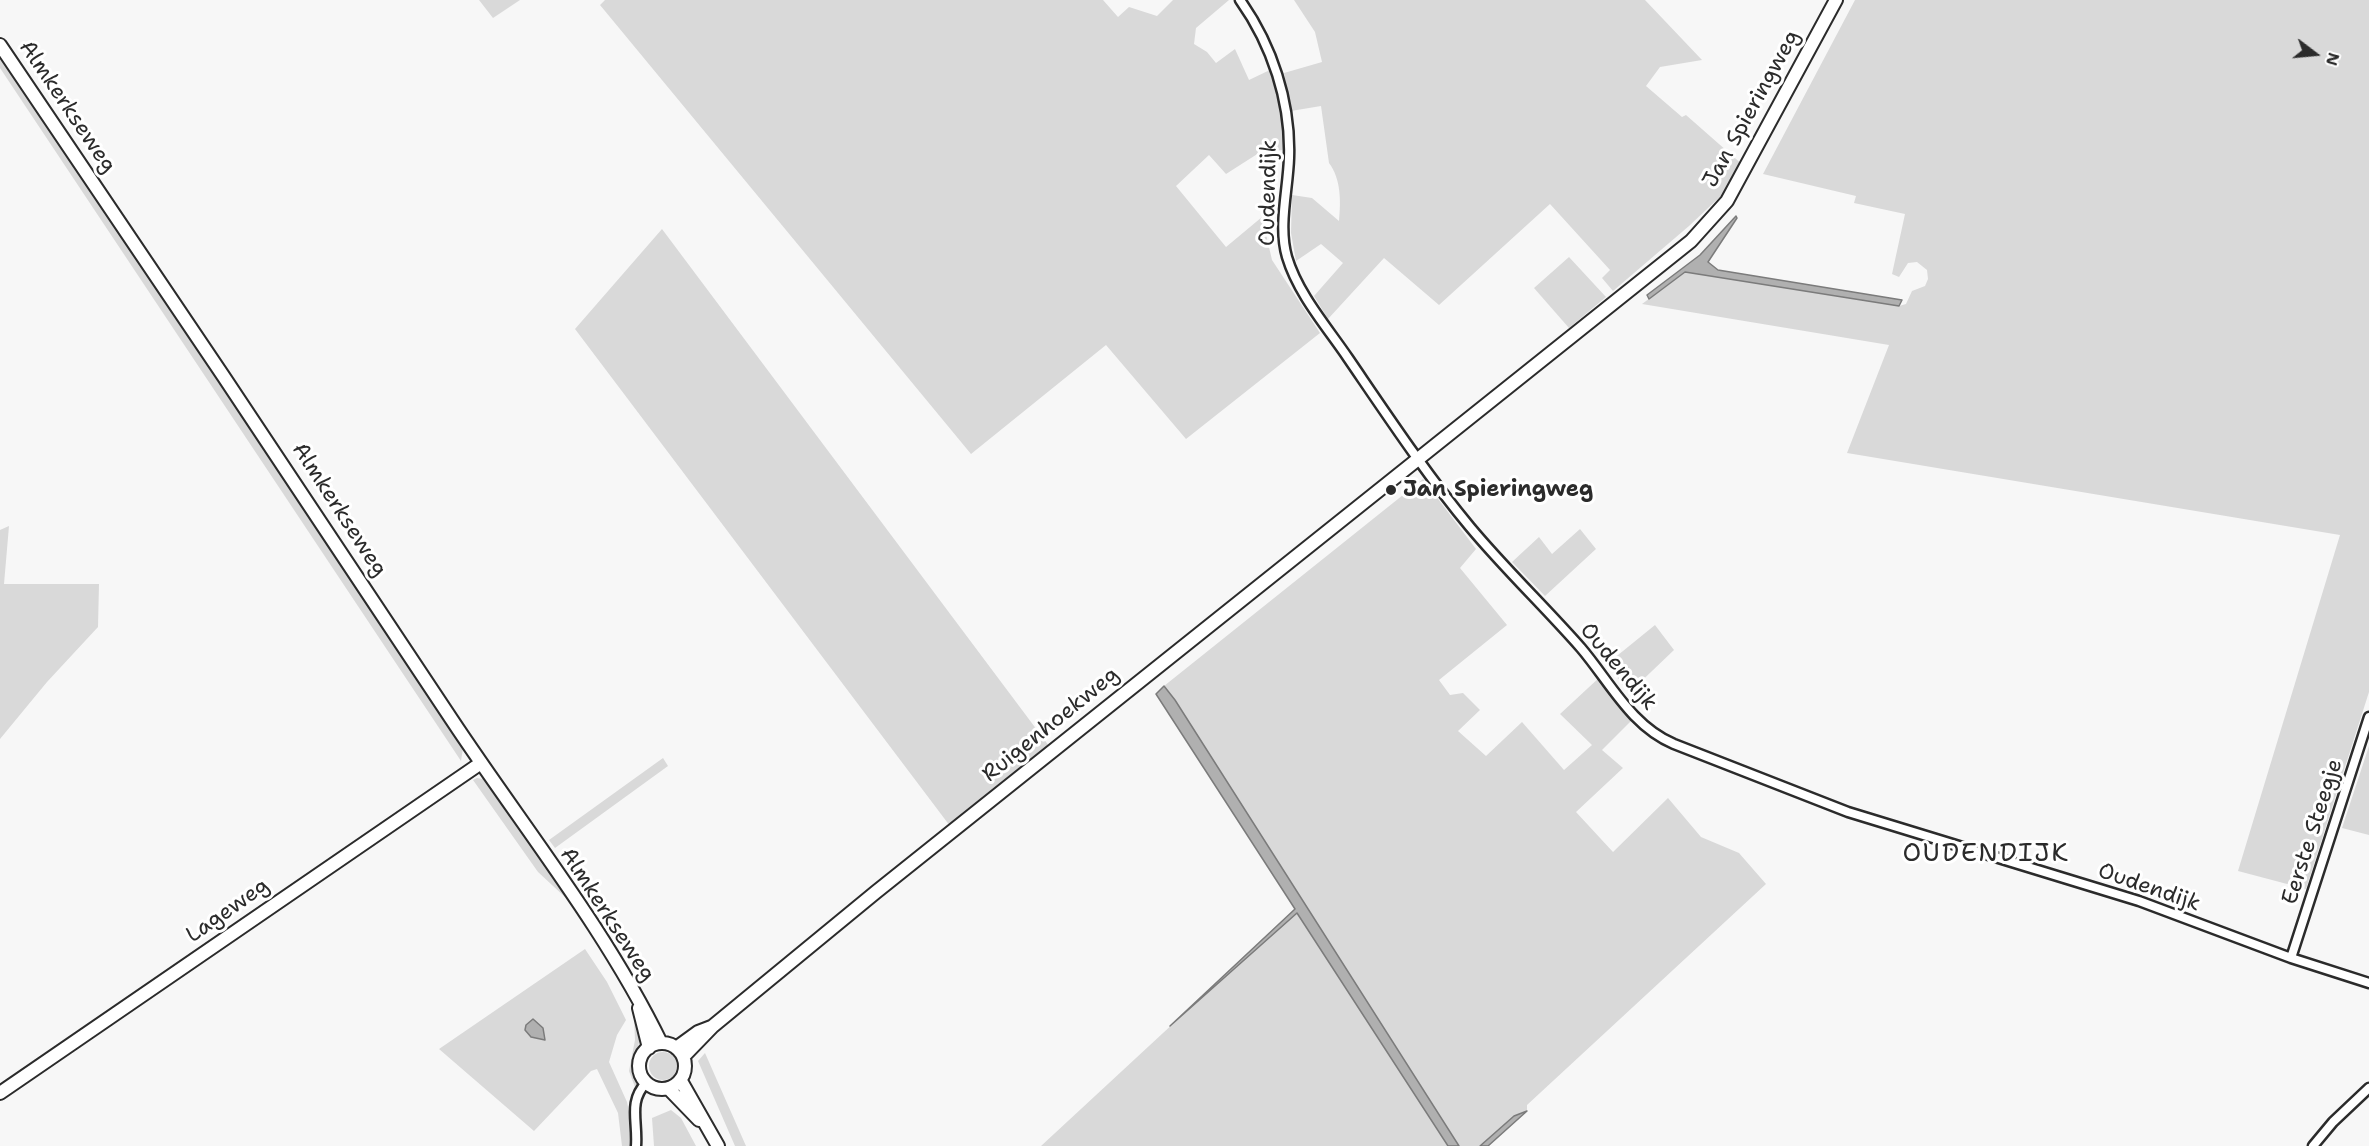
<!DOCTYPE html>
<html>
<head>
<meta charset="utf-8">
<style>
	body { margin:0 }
	#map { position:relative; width:2369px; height:1146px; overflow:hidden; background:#f7f7f7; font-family:"Shantell Sans",sans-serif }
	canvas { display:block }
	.north { position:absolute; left:2285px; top:24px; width:60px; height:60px; -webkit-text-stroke:4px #fff; paint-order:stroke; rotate:106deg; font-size:16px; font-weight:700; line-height:24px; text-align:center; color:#2b2b2b }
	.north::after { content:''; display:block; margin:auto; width:21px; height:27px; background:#2b2b2b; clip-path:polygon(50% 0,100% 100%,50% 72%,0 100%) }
</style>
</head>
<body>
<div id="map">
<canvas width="2369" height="1146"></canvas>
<div class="north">N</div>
</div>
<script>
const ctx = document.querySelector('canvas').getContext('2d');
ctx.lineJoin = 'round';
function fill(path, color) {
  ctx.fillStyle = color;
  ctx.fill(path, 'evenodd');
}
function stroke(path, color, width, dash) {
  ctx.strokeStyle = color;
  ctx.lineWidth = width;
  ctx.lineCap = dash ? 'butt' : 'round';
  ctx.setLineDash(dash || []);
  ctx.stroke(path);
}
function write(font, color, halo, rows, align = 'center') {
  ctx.font = font + ' "Shantell Sans",sans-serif';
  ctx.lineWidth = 6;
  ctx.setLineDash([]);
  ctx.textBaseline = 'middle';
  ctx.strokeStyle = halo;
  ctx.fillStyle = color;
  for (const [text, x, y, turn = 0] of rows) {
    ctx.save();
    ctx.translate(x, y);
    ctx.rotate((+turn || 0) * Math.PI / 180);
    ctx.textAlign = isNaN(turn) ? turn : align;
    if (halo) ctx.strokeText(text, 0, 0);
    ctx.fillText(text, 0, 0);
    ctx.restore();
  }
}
fill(new Path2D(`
	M479,0H520L493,18Z
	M605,0H1103L1118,17L1129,7L1157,16L1173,0H1229L1196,28L1194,44L1207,52L1216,63L1235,49L1249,80L1272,69L1281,108L1285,150L1262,151L1226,174L1209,155L1176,186L1226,247L1262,217L1272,260L1320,333L1186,439L1106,345L971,454L600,5Z
	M1294,0H1645L1702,60L1660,67L1646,86L1682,117L1686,115L1744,166L1724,193L1689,226L1613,291L1602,278L1610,270L1550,204L1439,305L1384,258L1328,319L1314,296L1343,263L1321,244L1296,261L1291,233L1292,195L1312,198L1339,221C1341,201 1341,179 1329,163L1321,106L1291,111L1284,73L1322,62L1315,32Z
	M1855,0H2369V692L2306,889L2238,871L2340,535L1847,453L1889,345L1642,304L1685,272L1899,306L1906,304L1912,291L1925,286L1928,279L1927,270L1917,262L1908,263L1899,277L1892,274L1905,214L1854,203L1856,196L1763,174Z
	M0,57L463,748L461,761L0,68Z
	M662,229L1049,746L950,826L575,329Z
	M1569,257L1606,297L1569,328L1534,288Z
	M1423,479L1476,549L1460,568L1507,625L1439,680L1450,695L1463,693L1480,710L1458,731L1486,756L1522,722L1564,770L1592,745L1560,714L1601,676L1634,718L1602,750L1623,768L1576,812L1613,852L1668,798L1701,837L1739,853L1766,884L1527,1105V1111L1514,1116L1480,1146H1459L1164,686Z
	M9,526L4,584H99L98,627L47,682L0,739V530Z
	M1580,529L1596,549L1545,596L1512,562L1539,537L1552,554Z
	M1655,625L1674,650L1629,693L1607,664Z
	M2369,746V835L2342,828Z
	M663,758L668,766L555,848L549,840Z
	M477,778L483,779L566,898L538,872L473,780Z
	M1297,913L1448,1146H1041L1244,958Z
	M585,949L607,982L626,1020L617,1035L609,1062L627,1102L632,1126L633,1146H622L618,1113L597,1069L591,1071L534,1131L439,1049Z
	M634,1016L641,1035L634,1062L639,1083L635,1087L629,1071L635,1040Z
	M649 1066a14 14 0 1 1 28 0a14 14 0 1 1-28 0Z
	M705,1053L746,1146H735L698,1061Z
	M671,1110L681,1118L696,1146H654L652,1118Z`), '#d9d9d9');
const water = new Path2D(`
	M1736,216L1737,218L1708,262L1718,270L1902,300L1899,306L1685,272L1649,299L1647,295L1700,255Z
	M1164,686L1175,700L1459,1146H1448L1297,913L1170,1026L1295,909L1156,694Z
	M533,1019L543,1028L545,1040L531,1037L525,1030L526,1025Z
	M1527,1111L1488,1146H1480L1514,1116Z`);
fill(water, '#b0b0b0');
stroke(water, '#7b7b7b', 1.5);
const street = new Path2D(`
	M1240,0C1272,45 1291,102 1289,158C1288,190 1278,226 1287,257C1298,294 1327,327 1348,358C1387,415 1426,474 1470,527C1505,569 1545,607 1581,648C1610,682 1631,726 1674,744L1848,812L2139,901L2291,958L2369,983
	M2291,958L2369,717
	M636,1146C638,1121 628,1102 646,1083
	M2313,1146L2333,1122L2369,1088`);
const secondary = new Path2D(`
	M0,45C152,269 303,494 452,720C523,827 605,928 661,1043
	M639,1008L649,1048
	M639 1066a23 23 0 1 1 46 0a23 23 0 1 1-46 0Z
	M676,1048L698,1032L711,1027
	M683,1057L713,1026L876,892L1691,241L1727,201L1836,0
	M681,1081L718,1146
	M669,1089L699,1120
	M0,1093L481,763`);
stroke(street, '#2b2b2b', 13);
stroke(secondary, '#2b2b2b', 16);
stroke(street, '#fff', 8);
stroke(secondary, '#fff', 12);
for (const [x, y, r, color] of [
	[1391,490,6,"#2b2b2b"]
]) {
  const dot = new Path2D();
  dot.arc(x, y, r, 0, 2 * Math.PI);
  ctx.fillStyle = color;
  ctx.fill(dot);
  stroke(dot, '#fff', 2);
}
write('22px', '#2b2b2b', '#fff', [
	["Almkerkseweg",67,107,56],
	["Jan Spieringweg",1752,109,-61],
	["Oudendijk",1269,193,-89],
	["Almkerkseweg",339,510,57],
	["Oudendijk",1618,667,50],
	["Ruigenhoekweg",1051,725,-39],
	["Eerste Steegje",2313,832,-72],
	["Oudendijk",2149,888,19],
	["Lageweg",228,911,-35],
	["Almkerkseweg",607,915,57]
]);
write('bold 22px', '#2b2b2b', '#fff', [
	["Jan Spieringweg",1403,490]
], 'left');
ctx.letterSpacing = '1.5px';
write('26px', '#2b2b2b', '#fff', [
	["OUDENDIJK",1986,854]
]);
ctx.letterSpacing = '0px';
</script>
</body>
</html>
